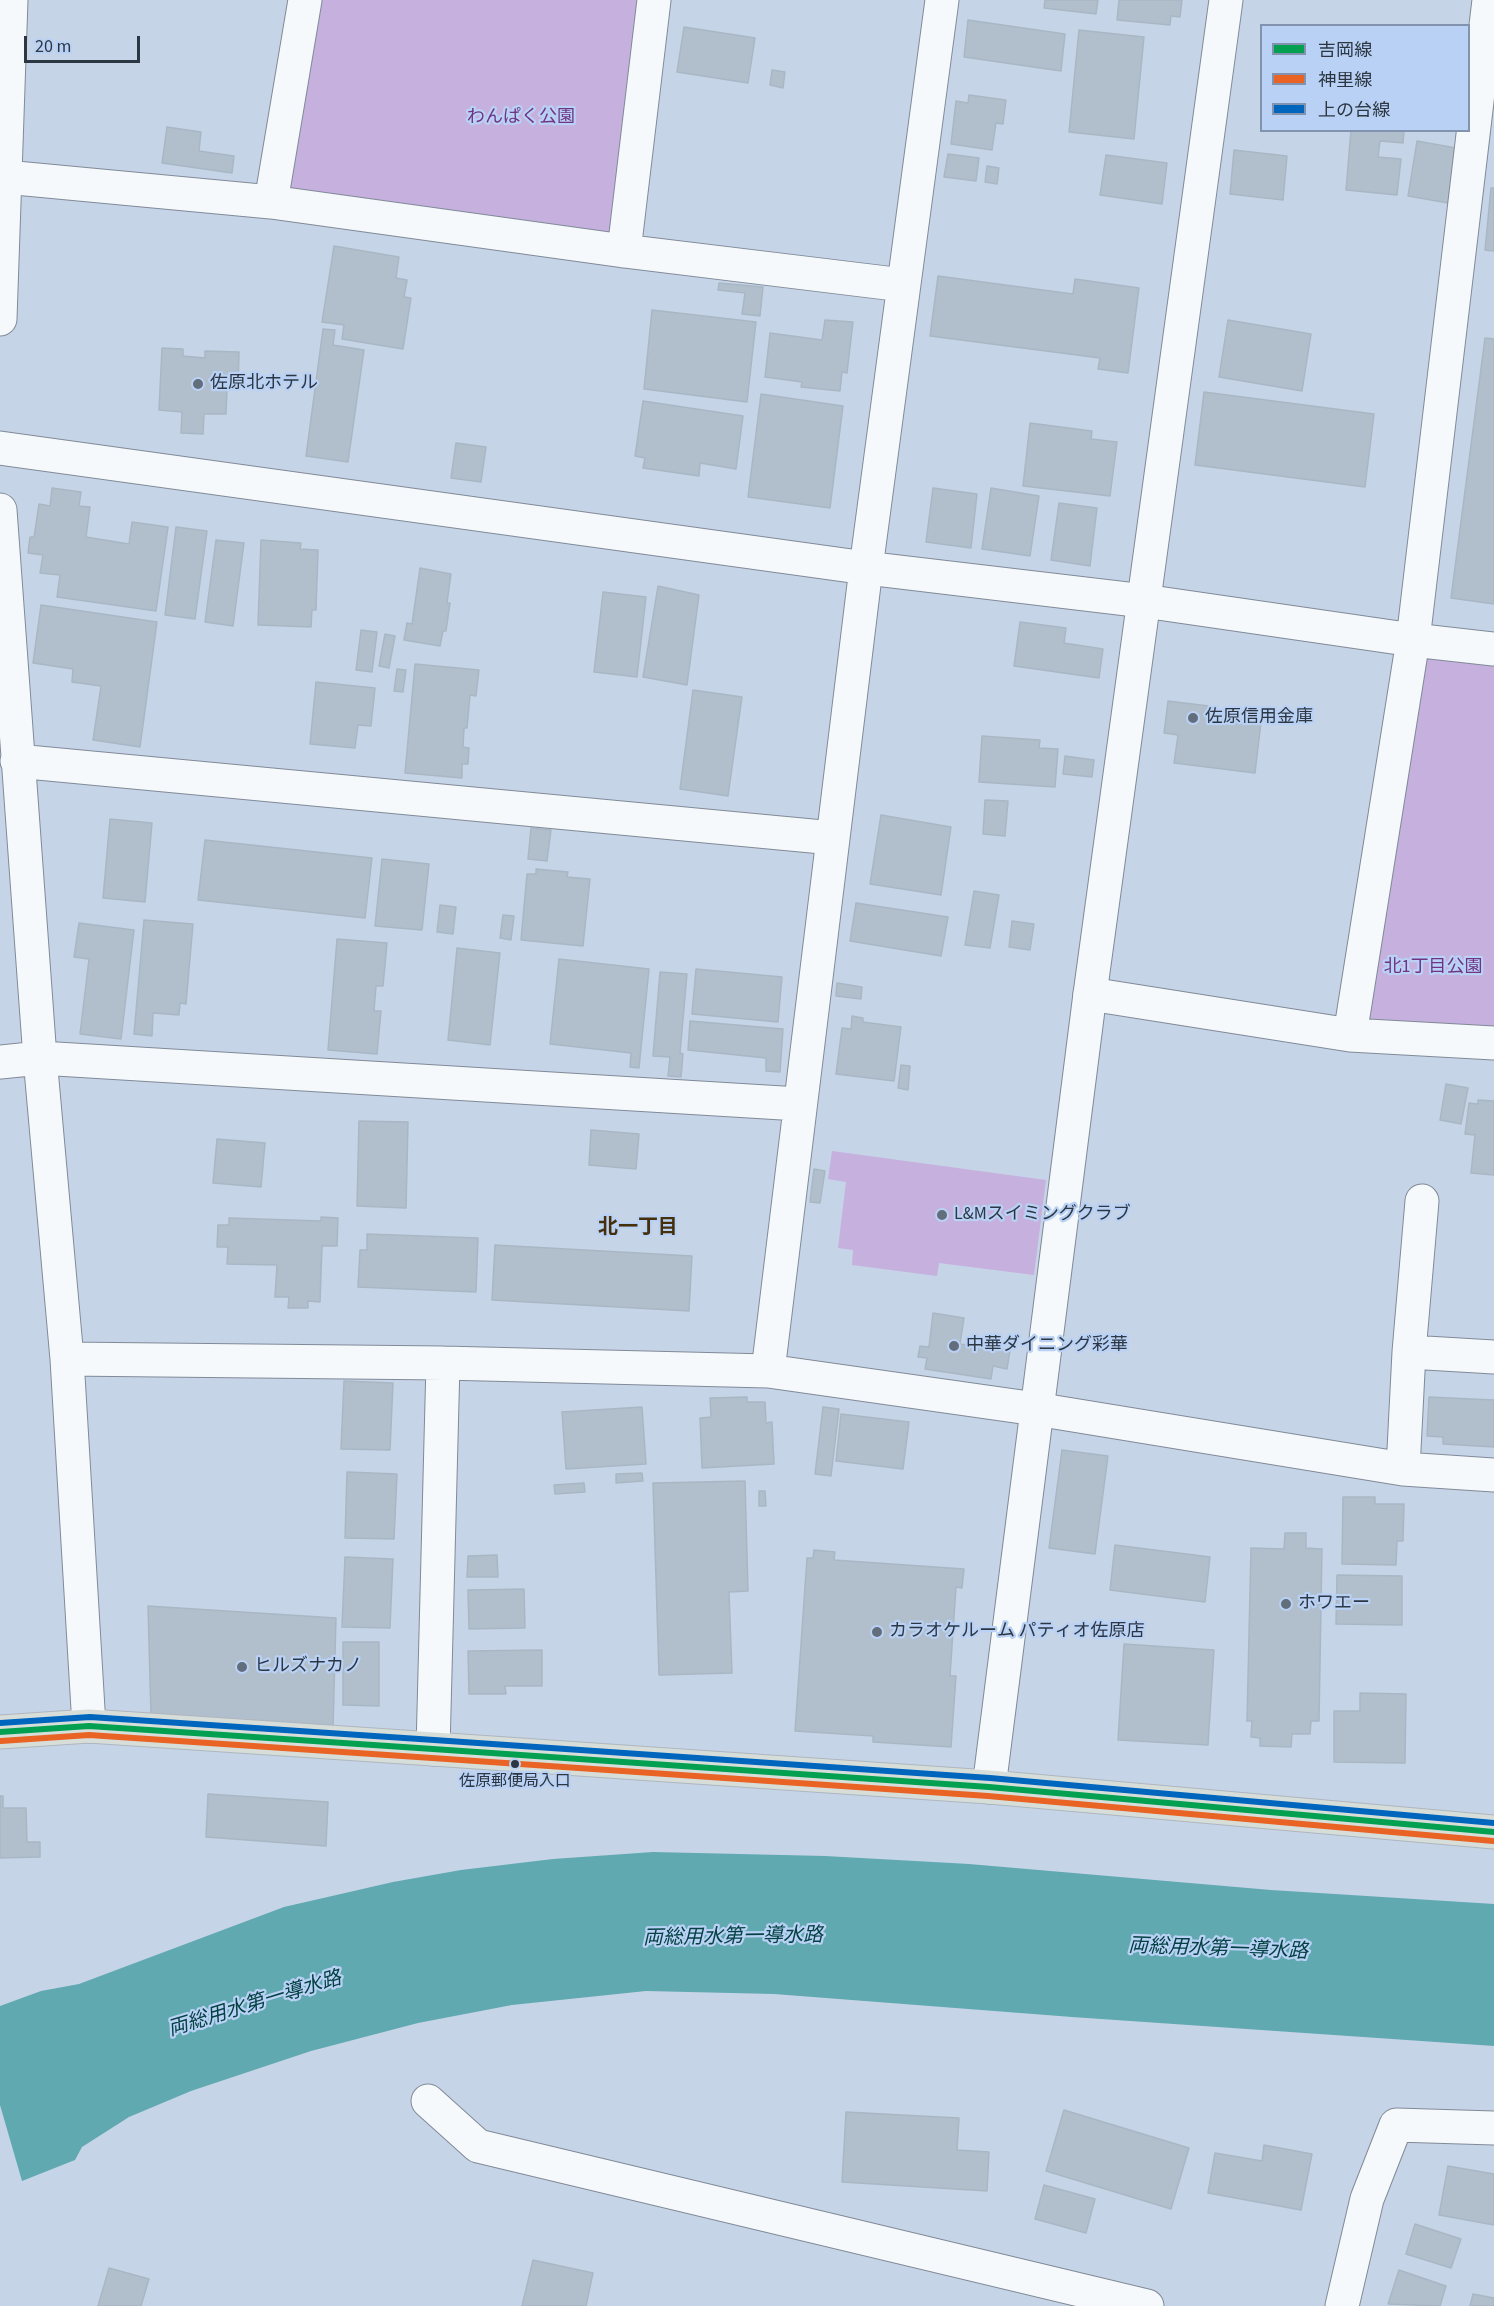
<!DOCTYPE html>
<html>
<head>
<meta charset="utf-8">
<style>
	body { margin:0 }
	#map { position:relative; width:1494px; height:2306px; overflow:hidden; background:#c6d4e7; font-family:"Source Sans 3","Noto Sans JP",sans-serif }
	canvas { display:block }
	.legend { position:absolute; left:1260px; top:24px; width:210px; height:108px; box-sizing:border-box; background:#b9d1f4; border:2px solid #8193ae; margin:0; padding:8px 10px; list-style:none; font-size:18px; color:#2d3744 }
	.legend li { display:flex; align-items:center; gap:12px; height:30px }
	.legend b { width:30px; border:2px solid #8193ae }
	.scale { position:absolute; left:24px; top:36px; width:116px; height:27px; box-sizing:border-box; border:3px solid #2d3744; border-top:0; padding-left:8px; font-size:18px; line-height:21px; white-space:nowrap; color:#2d3744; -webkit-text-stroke:4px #b9d1f4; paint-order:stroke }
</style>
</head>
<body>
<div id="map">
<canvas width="1494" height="2306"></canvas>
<ul class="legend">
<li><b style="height:8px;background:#02a050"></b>吉岡線</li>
<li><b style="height:8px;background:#e86324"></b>神里線</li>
<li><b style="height:8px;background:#0065bd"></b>上の台線</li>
</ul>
<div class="scale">20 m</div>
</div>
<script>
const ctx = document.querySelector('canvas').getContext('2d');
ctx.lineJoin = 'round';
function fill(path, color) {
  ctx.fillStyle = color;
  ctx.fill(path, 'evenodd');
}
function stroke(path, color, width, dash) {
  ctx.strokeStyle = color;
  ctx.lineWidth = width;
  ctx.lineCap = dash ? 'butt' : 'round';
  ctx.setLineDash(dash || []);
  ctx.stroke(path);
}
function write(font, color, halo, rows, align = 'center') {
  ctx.font = font + ' "Source Sans 3","Noto Sans JP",sans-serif';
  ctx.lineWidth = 4.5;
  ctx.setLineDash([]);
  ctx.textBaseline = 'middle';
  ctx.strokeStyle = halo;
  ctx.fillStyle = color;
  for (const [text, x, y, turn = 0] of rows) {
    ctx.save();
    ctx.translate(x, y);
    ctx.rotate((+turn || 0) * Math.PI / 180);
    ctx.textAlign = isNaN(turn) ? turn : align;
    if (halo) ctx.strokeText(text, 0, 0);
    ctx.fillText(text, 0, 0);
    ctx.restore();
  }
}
fill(new Path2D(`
	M305,0H654L624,251L271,202Z
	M1420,653L1494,661V1031L1364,1025Z
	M832,1151L1046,1180L1034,1275L939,1263L937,1276L852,1265L853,1250L838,1248L846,1182L828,1179Z`), '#c5b0de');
fill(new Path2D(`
	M653,1852L825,1856L969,1864L1271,1890L1494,1904V2046L1072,2017L774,1994L646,1991L512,2005L418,2023L311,2051L191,2091L129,2117L82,2147L75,2160L22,2181L0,2105V2006L41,1991L79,1984L284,1907L393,1882L461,1870L553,1859Z`), '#60a9b0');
const building = new Path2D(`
	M1045,0H1098L1096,14L1044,8Z
	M1119,0H1182L1180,17L1171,16L1170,25L1117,20Z
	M968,20L1065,34L1061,71L964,57Z
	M684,27L755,38L748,83L677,72Z
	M1079,30L1144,37L1134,139L1069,132Z
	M772,70L785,72L783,88L770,85Z
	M969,95L1006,100L1003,124L996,123L992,150L951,144L956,101L968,103Z
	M167,127L201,132L199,151L234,156L232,173L162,163Z
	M1351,130H1404L1403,143L1380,141L1378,157L1401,159L1397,195L1346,190Z
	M1417,141L1456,148L1448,203L1408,196Z
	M1234,150L1287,156L1283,200L1230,194Z
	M948,154L979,158L976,181L944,177Z
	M1106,155L1167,163L1162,204L1100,195Z
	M987,166L999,168L997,184L985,182Z
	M1491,188H1494V251L1485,250Z
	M334,246L399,257L396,278L407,280L404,297L411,298L403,349L342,339L344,325L322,322Z
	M938,276L1073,294L1075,279L1139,288L1128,373L1098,369L1100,358L930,336Z
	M719,283L763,287L760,316L742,314L745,293L718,290Z
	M652,310L756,322L747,402L644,389Z
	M825,320L853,322L847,373L842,372L840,391L801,387L802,382L765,377L770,333L822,340Z
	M1228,320L1311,334L1302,391L1219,377Z
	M323,329L335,330L333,345L364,350L348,462L306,456Z
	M1485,338L1494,339V604L1451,598Z
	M162,348L183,349V356L205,358V351L239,352L238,389H227L226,414H204L203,434L181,433L182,412L159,410Z
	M1204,392L1374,414L1365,487L1195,465Z
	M761,394L843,406L830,508L748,497Z
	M643,401L743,416L736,469L700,463L699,476L643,468L645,458L635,456Z
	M1030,423L1092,431L1091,439L1117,442L1110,496L1023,486Z
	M456,443L486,447L481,482L451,478Z
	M52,488L81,492L79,506L90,507L86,537L129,544L132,522L168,527L156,611L57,597L60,575L40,573L43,555L28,553L30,537H34L39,504L50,506Z
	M933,488L977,494L971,548L926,542Z
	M991,488L1039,496L1030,556L982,549Z
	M1059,503L1097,508L1090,566L1051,560Z
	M176,527L207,531L195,619L165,615Z
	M216,540L244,543L233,626L205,622Z
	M261,540L301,543L300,549L318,550L316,610H312L311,627L258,625Z
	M420,568L451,574L447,603H450L446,631H443L440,646L404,640L407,623L412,624Z
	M658,586L699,595L687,685L643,677Z
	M603,592L646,597L637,677L594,672Z
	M41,605L157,622L140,747L93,740L101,686L72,682L73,669L33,663Z
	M1020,622L1066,628L1064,643L1103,649L1099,678L1014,666Z
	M361,630L377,632L372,672L356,670Z
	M385,634L395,636L389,668L379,666Z
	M415,664L479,670L476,696L470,695L467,728H464L463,747L469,748L468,764H462V778L405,773Z
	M397,669L406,670L403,692L394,691Z
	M316,682L375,688L371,726L358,725L355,748L310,744Z
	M693,690L742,697L728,796L680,789Z
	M1168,701L1209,706L1208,715L1261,722L1255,773L1174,763L1178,735L1164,733Z
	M982,736L1040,740L1039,748L1058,749L1055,787L979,782Z
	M1065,756L1094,760L1092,777L1063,774Z
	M985,800L1008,801L1005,836L983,834Z
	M881,815L951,827L941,895L870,884Z
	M110,819L152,823L145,902L103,898Z
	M531,828L551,830L547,861L528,859Z
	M205,840L372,858L365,918L198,900Z
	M382,859L429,864L422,930L375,926Z
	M536,869L568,872L567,877L590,879L583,946L521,940L527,874H536Z
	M974,891L999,895L990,948L965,945Z
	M856,903L948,917L941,956L850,941Z
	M440,905L456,907L453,934L437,932Z
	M503,915L514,916L511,940L500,938Z
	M144,920L193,924L186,1004L180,1003L179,1015L153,1013L152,1036L134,1034Z
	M1012,921L1034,924L1030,950L1009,947Z
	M79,923L134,930L121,1039L80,1034L89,959L74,957Z
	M337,939L387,943L383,986H376L374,1011H381L377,1054L328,1050Z
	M457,948L500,953L490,1045L448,1040Z
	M559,959L649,969L639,1068L630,1067L631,1053L550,1044Z
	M696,969L782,977L778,1022L692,1014Z
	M660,972L687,974L680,1053L683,1054L681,1077L668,1076L670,1057L653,1056Z
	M837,983L862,987L861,999L836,996Z
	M852,1016L863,1018V1022L901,1027L894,1081L836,1074L842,1028L851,1029Z
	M690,1021L783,1029L780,1072L766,1071V1058L688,1050Z
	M901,1065L910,1066L908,1090L898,1088Z
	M1446,1084L1468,1088L1461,1124L1440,1120Z
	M1478,1100L1494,1101V1175L1471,1173L1475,1135L1465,1134L1469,1103L1478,1104Z
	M359,1121L408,1122L406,1208L357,1206Z
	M591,1130L639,1134L636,1169L589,1165Z
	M217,1139L265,1143L261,1187L213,1183Z
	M814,1169L825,1171L820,1203L810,1202Z
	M321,1217L338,1218L337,1246H322L320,1302L308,1301V1308H288L289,1297H275L277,1265L227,1264L228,1247H217L218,1225H229V1218L321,1221Z
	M367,1234L478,1238L476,1292L358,1287L360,1250H367Z
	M495,1245L692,1256L689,1311L492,1300Z
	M933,1313L964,1318L960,1344L1010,1351L1007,1369L993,1366L991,1379L925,1369L927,1358L918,1357L920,1346L929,1347Z
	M344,1381L393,1383L390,1450L341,1449Z
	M747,1397V1402H765L766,1423L772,1422L774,1464L702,1468L700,1418L711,1417L710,1398Z
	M1429,1397L1494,1400V1447L1443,1444V1437L1427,1436Z
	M642,1407L646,1464L566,1469L562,1412Z
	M823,1407L839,1409L831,1476L815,1474Z
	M841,1414L909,1422L903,1469L836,1461Z
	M1062,1450L1108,1456L1095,1554L1049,1548Z
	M347,1472L397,1474L394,1539L345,1538Z
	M642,1473L643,1481L616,1483V1474Z
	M745,1481L748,1591L729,1592L732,1673L659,1675L653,1483Z
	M584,1483L585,1492L555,1494L554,1485Z
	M759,1491H765L766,1506H759Z
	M1343,1497H1375V1504H1404L1403,1541H1397L1396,1565L1342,1564Z
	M1285,1533H1306V1548L1322,1549L1319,1721H1311L1310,1734H1292L1291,1747L1260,1746V1738L1251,1737L1252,1721H1247L1251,1548L1284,1549Z
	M1115,1545L1210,1557L1205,1602L1110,1590Z
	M814,1550L835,1552L834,1560L964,1569L962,1588L956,1587L950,1676H956L951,1747L873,1742V1736L795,1731L807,1558H813Z
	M497,1555L498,1577H467L468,1556Z
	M345,1557L393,1559L390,1628L342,1627Z
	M1337,1575L1402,1576V1625L1336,1624Z
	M524,1589L525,1628L469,1629L468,1590Z
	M148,1606L336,1618L333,1728L151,1716Z
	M343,1642H379V1706L343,1705Z
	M1124,1644L1214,1650L1208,1745L1118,1740Z
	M542,1650V1686H505L506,1694H469L468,1651Z
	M1360,1693L1406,1694L1405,1763L1334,1762V1711H1360Z
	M208,1794L328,1802L326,1846L206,1837Z
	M0,1796H3V1808H26L27,1842H40V1857L0,1858Z
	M1064,2110L1189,2148L1171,2209L1046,2171Z
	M846,2112L959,2118L957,2150L989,2152L987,2191L842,2182Z
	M1264,2145L1312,2154L1301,2210L1208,2193L1215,2153L1262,2161Z
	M1448,2166L1494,2174V2225L1439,2215Z
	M1044,2185L1095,2199L1086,2233L1035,2219Z
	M1415,2224L1461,2239L1451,2268L1406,2254Z
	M533,2260L593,2273L586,2306H522Z
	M109,2268L149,2279L141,2306H98Z
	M1399,2270L1446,2286L1440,2306L1388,2304Z
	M1473,2294L1494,2298V2306H1470Z`);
fill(building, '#b1becc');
stroke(building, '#a9b7c5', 1.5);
const minor = new Path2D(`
	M5,177L271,202L624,251L903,285
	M271,202L305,0
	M624,251L654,0
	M0,319L11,0
	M0,448L866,568L1144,601L1413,640L1494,649
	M0,510L40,1058L67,1359
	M17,761L833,838
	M1090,994L1350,1035L1494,1043
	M1350,1035L1413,640L1489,0
	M0,1062L40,1058L799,1104
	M1422,1201L1409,1352L1494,1357
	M768,1371L866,568L942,0
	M1403,1469L1409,1352
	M89,1726L67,1359L443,1363L768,1371L1036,1409L1403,1469L1494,1475
	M433,1749L443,1363
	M428,2101L478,2146L1147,2306
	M1342,2306L1367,2199L1396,2125L1494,2128`);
const tertiary = new Path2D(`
	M989,1787L1090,994L1226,0`);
const trunk = new Path2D(`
	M0,1732L89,1726L433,1749L989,1787L1494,1832`);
stroke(minor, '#808a98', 35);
stroke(tertiary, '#808a98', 35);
stroke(trunk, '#aeb6bf', 35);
stroke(minor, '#f6f9fb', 33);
stroke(tertiary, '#f6f9fb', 33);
stroke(trunk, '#d7deda', 33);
stroke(new Path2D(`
	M0,1732L89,1726L433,1749L989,1787L1494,1832`), '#02a050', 6);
stroke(new Path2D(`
	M1,1741L89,1735L432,1758L988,1796L1493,1841`), '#e86324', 6);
stroke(new Path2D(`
	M0,1723L90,1717L434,1740L990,1778L1494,1823`), '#0065bd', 6);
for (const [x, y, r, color] of [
	[198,384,6,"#636e7d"],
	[1193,718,6,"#636e7d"],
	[942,1215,6,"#636e7d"],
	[954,1346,6,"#636e7d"],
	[1286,1604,6,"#636e7d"],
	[877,1632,6,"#636e7d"],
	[242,1667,6,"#636e7d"],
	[515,1764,5,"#2d3744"]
]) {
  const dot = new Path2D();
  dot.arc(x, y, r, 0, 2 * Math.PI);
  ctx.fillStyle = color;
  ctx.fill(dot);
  stroke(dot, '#b9d1f4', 2);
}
write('16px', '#2d3744', '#b9d1f4', [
	["佐原郵便局入口",515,1782]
]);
write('18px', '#713485', '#b9d1f4', [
	["わんぱく公園",521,118],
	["北1丁目公園",1433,968]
]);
write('18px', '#2d3744', '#b9d1f4', [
	["佐原北ホテル",210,384],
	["佐原信用金庫",1205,718],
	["L&Mスイミングクラブ",954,1215],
	["中華ダイニング彩華",966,1346],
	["ホワエー",1298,1604],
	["カラオケルーム パティオ佐原店",889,1632],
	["ヒルズナカノ",254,1667]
], 'left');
write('bold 20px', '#46300b', '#b9d1f4', [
	["北一丁目",638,1229]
]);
write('italic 20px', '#044142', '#b9d1f4', [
	["両総用水第一導水路",733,1938,-1],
	["両総用水第一導水路",1218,1950,2],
	["両総用水第一導水路",255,2005,-17]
]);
</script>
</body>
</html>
